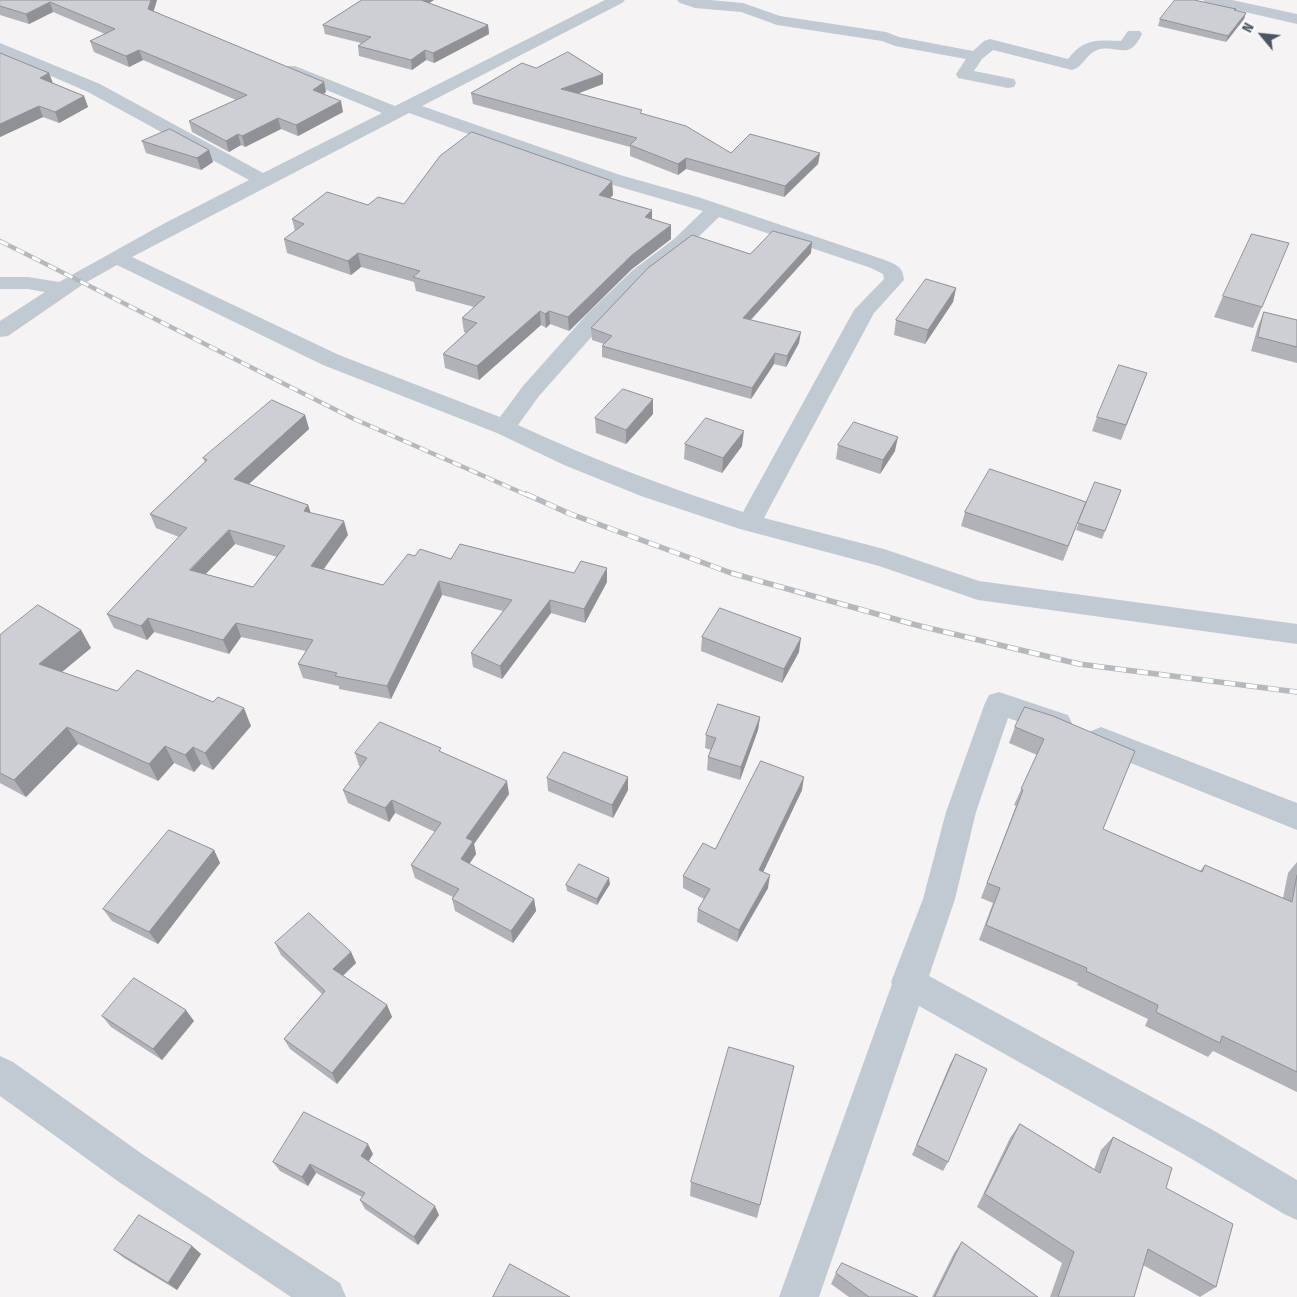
<!DOCTYPE html>
<html>
<head>
<meta charset="utf-8">
<style>
	body { margin:0 }
	#map { position:relative; width:1297px; height:1297px; overflow:hidden; background:#f5f3f3; font-family:"Fira Sans Condensed",sans-serif }
	canvas { display:block }
	.north { position:absolute; left:1237px; top:10px; width:50px; height:50px; -webkit-text-stroke:4px #fff; paint-order:stroke; rotate:298deg; font-size:14px; font-weight:700; line-height:20px; text-align:center; color:#4a5661 }
	.north::after { content:''; display:block; margin:auto; width:18px; height:22px; background:#4a5661; clip-path:polygon(50% 0,100% 100%,50% 72%,0 100%) }
</style>
</head>
<body>
<div id="map">
<canvas width="1297" height="1297"></canvas>
<div class="north">N</div>
</div>
<script>
const ctx = document.querySelector('canvas').getContext('2d');
ctx.lineJoin = 'round';
function fill(path, color) {
  ctx.fillStyle = color;
  ctx.fill(path, 'evenodd');
}
function stroke(path, color, width, dash) {
  ctx.strokeStyle = color;
  ctx.lineWidth = width;
  ctx.lineCap = dash ? 'butt' : 'round';
  ctx.setLineDash(dash || []);
  ctx.stroke(path);
}
fill(new Path2D(`
	M605,0H625L622,3L422,106L620,175L698,197L885,260C897,265 903,267 904,280L874,313L764,518L884,549L979,581L1297,624V644L978,600L879,566L740,529L641,496L564,465L497,433L323,365L117,265L85,283L8,336L0,337V321L45,292L28,289H0V277H28L59,282L165,223L249,180L88,92L0,54V43L100,84L263,173L382,113L283,72L281,69L283,66H295L395,106ZM409,113L606,183L703,211L674,239L633,270L587,314L523,386L500,417L339,355L132,257ZM719,217L871,268L883,274L884,279L854,310L743,512C666,487 592,459 518,425L539,396L603,324L647,278L688,247Z
	M677,0H710L743,3L780,16L886,32L899,37L973,51L984,41L990,39L1068,59C1084,38 1097,40 1121,41L1128,31H1140L1142,34C1128,63 1117,43 1097,50C1086,54 1083,67 1072,70L993,50L982,59L974,71L1014,79L1016,83L1014,87L1008,88L958,78L956,74L966,59L895,46L882,41L777,25L741,12L695,8L680,3Z
	M1203,0H1232L1297,14V24L1206,3Z
	M999,692L1068,715L1072,723L1068,731L1058,735L1008,718L976,812L955,899L929,976L1211,1129L1297,1180V1220L1284,1214L1185,1155L919,1006L819,1297H779L892,984L891,982L923,899L946,812L985,703L989,695Z
	M1101,727L1297,803V830L1091,747L1086,739L1091,731Z
	M0,1056L13,1062L145,1156L340,1283L346,1297H291L119,1182L0,1096Z`), '#c1cad2');
const railFar1 = new Path2D(`
	M0,241L352,418L529,496`);
const rail = new Path2D(`
	M526,494L568,513L731,573L916,625L1079,664L1297,692`);
stroke(railFar1, '#b5b8bd', 4.5);
stroke(rail, '#b5b8bd', 5.5);
stroke(railFar1, '#fff', 3, [9]);
stroke(rail, '#fff', 4, [11]);
fill(new Path2D(`
	M0,0H157L153,12L324,82L326,92L324,94L343,112L298,136L281,129L245,147L241,145L229,152L192,132L189,121L236,100L143,60L129,67L94,52L90,41L105,34L53,12L29,24L0,15Z
	M362,0H434L429,3L488,25L489,34L434,63L426,60L412,70L359,56L358,46L361,43L325,34L323,25Z
	M1236,9L1235,11L1244,19L1226,42L1158,26L1160,19Z
	M0,53L49,73L53,83L84,96L88,107L59,123L43,117L0,137Z
	M536,68L603,84L578,93L642,114L731,153H820L818,164L784,197L686,169L678,175L630,156V147L473,104L471,93Z
	M142,141L209,150L213,162L201,170L146,153Z
	M612,181L613,195L610,198L652,210V219L671,239L632,269L569,331L550,324L546,328L541,325L479,380L445,368L443,354L466,333L464,332L462,318L474,307L416,291L414,282L361,267L351,275L287,253L284,239L295,231L292,219L368,205L404,204Z
	M811,253L751,320L799,343L786,367L774,364L751,399L602,357V346L604,344L592,340L591,328L750,254Z
	M956,288L953,302L925,344L894,335L896,320Z
	M1223,296L1262,307L1253,328L1214,317Z
	M1264,312L1297,320V363L1251,351L1258,326Z
	M1147,373L1121,440L1092,431L1097,417Z
	M653,414L626,444L596,433L595,418Z
	M305,415L309,429L249,484L308,505L310,512L348,535L323,569L383,585L415,556L451,559L607,582L585,623L551,613L502,679L473,667L471,653L503,611L442,595L391,699L339,689V686L303,678L298,664L306,651L241,637L229,654L154,632L147,640L114,628L107,614L179,537L156,528L150,514L205,462L203,458ZM235,544L277,557L253,587L205,574Z
	M685,444L742,446L722,473L684,459Z
	M838,445L895,451L880,474L836,459Z
	M1095,482L1121,490L1102,539L1076,530Z
	M1086,502L1063,561L961,526L965,512Z
	M81,630L91,648L61,672L117,691L251,726L213,770L201,764L194,772L174,763L158,781L78,744L26,797L0,783V635Z
	M702,637L799,652L782,683L701,651Z
	M1025,707L1103,829L1200,871L1205,865L1283,898L1288,873L1297,862V1092L1213,1051L1208,1057L1145,1026L1148,1019L1077,985L1078,983L979,940L993,903L981,898L1016,806L1014,805L1037,755L1009,743L1015,727Z
	M760,717L758,730L740,780L707,770L708,757L711,750L705,748L706,735Z
	M355,753H442L509,794L474,844L476,854L469,864L534,899L536,911L513,943L455,911L452,899L453,897L415,878L411,865L435,832L395,813L389,822L348,803L343,790L361,767L359,766Z
	M547,778L628,790L613,818L548,791Z
	M802,790L763,872L768,888L737,942L697,922L698,909L704,899L683,888V876L715,849Z
	M214,850L220,863L158,944L112,921L103,909Z
	M610,884L597,905L567,891L566,885Z
	M275,943L351,952L356,963L343,976L387,1005L392,1017L337,1084L290,1049L284,1039L322,994L281,955Z
	M102,1016L194,1021L162,1060L111,1027Z
	M956,1054L948,1162L943,1171L912,1155L950,1064Z
	M794,1066L757,1218L690,1196L691,1182Z
	M1020,1124L1094,1170L1101,1150L1113,1137L1166,1188L1216,1287L1200,1297L1143,1265L1134,1297H1050L1062,1263L977,1207L1010,1138Z
	M373,1154L369,1161L439,1215L418,1245L365,1209L360,1200L362,1197L316,1173L308,1186L280,1171L273,1162Z
	M962,1242L1038,1297H932L954,1253Z
	M192,1246L201,1254L177,1290L124,1258L114,1250Z
	M836,1273L918,1297H849L831,1284Z`), '#b0b2b7');
fill(new Path2D(`
	M151,0H157L151,20L148,9Z
	M419,0H434L420,9Z
	M50,2L53,12L29,24L26,14Z
	M1246,13L1244,19L1226,42L1228,36Z
	M488,25L489,34L434,63L433,53Z
	M139,50L143,60L129,67L126,56Z
	M425,50L426,60L412,70L411,60Z
	M49,73L53,84L40,78Z
	M603,74V84L561,100V89Z
	M324,82L326,92L315,100L313,90Z
	M84,96L88,107L59,123L55,112Z
	M341,101L343,112L298,136L296,125Z
	M39,106L43,117L0,137V124Z
	M278,118L281,129L245,147L242,136Z
	M238,134L241,145L229,152L226,141Z
	M209,150L213,162L201,170L197,158Z
	M820,153L818,164L784,197L785,186Z
	M686,158V169L678,175V164Z
	M612,181L613,195L600,208L599,195Z
	M652,210V224L645,217Z
	M671,225V239L632,269L569,331L568,317L632,255Z
	M812,242L811,253L742,329L743,318Z
	M358,253L361,267L351,275L348,261Z
	M956,288L953,302L925,344L928,330Z
	M540,311L541,325L479,380L477,366Z
	M549,311L550,324L546,328L545,314Z
	M801,332L799,343L786,367L787,356Z
	M775,353L774,364L751,399L752,388Z
	M653,399V414L626,444V430Z
	M305,415L309,429L239,493L234,479Z
	M744,431L742,446L722,473L723,458Z
	M898,437L895,451L880,474L883,460Z
	M308,505L313,519L304,511Z
	M344,521L348,535L316,580L311,566Z
	M229,530L235,544L196,584L190,570Z
	M607,568V582L585,623L584,609Z
	M439,581L442,595L391,699L387,686Z
	M550,600L551,613L502,679L500,666Z
	M148,618L154,632L147,640L141,626Z
	M236,623L241,637L229,654L223,640Z
	M81,630L91,648L50,682L39,664Z
	M801,638L799,652L782,683L784,669Z
	M244,708L251,726L213,770L205,753Z
	M760,717L758,730L740,780L741,767Z
	M67,727L78,744L26,797L14,780Z
	M165,746L174,763L158,781L149,764Z
	M193,747L201,764L194,772L185,755Z
	M628,777V790L613,818L612,805Z
	M804,777L802,790L758,883L759,870Z
	M507,781L509,794L474,844L476,854L464,872L461,859L466,838Z
	M392,800L395,813L389,822L385,808Z
	M214,850L220,863L158,944L149,932Z
	M770,875L768,888L737,942L739,930Z
	M609,878L610,884L597,905V899Z
	M534,899L536,911L513,943L511,931Z
	M351,952L356,963L338,980L333,969Z
	M387,1005L392,1017L337,1084L332,1073Z
	M186,1010L194,1021L162,1060L153,1049Z
	M368,1144L373,1154L366,1165L361,1156Z
	M310,1164L316,1173L308,1186L302,1177Z
	M435,1206L439,1215L418,1245L414,1237Z
	M192,1246L201,1254L177,1290L168,1283Z`), '#909195');
const building = new Path2D(`
	M0,0H151L148,9L324,82L313,90L341,101L296,125L278,118L242,136L238,134L226,141L189,121L247,95L139,50L126,56L90,41L115,29L50,2L26,14L0,6Z
	M362,0H421L488,25L433,53L425,50L411,60L358,46L371,37L323,25Z
	M1175,0H1194L1236,9L1234,10L1246,13L1228,36L1160,19Z
	M568,52L603,74L561,89L642,110L640,113L686,126L731,153L750,134L820,153L785,186L686,158L678,164L630,145L637,138L471,93L522,63L536,68Z
	M0,53L49,73L40,78L84,96L55,112L39,106L0,124Z
	M170,129L209,150L197,158L142,141Z
	M472,132L612,181L599,195L652,210L645,217L671,225L632,255L568,317L549,311L545,314L540,311L477,366L443,354L477,323L462,318L485,297L413,277L420,271L358,253L348,261L284,239L304,224L292,219L327,192L368,205L378,197L404,204L440,156Z
	M773,231L812,242L743,318L801,332L787,356L775,353L752,388L602,346L612,336L591,328L648,268L692,235L750,254Z
	M1252,234L1289,243L1262,307L1223,296Z
	M926,279L956,288L928,330L896,320Z
	M1264,312L1297,320V347L1258,337Z
	M1119,365L1147,373L1126,425L1097,417Z
	M623,389L653,399L626,430L595,418Z
	M272,400L305,415L234,479L308,505L304,511L344,521L311,566L383,585L408,554L415,556L420,549L451,559L460,544L574,573L581,561L607,568L584,609L550,600L500,666L471,653L512,600L439,581L387,686L335,676L337,673L298,664L313,640L236,623L223,640L148,618L141,626L107,614L187,528L150,514L207,460L203,458ZM229,530L285,546L253,587L190,570Z
	M706,418L744,431L723,458L685,444Z
	M854,422L898,437L883,460L838,445Z
	M990,469L1086,502L1068,546L965,512Z
	M1095,482L1121,490L1105,531L1078,523Z
	M38,605L81,630L39,664L117,691L137,670L213,702L218,697L244,708L205,753L193,747L185,755L165,746L149,764L67,727L14,780L0,773V635Z
	M720,608L801,638L784,669L702,637Z
	M718,704L760,717L741,767L708,757L716,738L706,735Z
	M1025,707L1053,716L1135,751L1103,829L1202,872L1205,865L1292,902L1297,875V1072L1222,1036L1220,1043L1156,1012L1158,1005L1086,971L1087,968L986,925L1000,888L987,883L1023,790L1021,789L1044,739L1015,727Z
	M380,722L441,748L439,751L507,781L466,838L473,841L461,859L534,899L511,931L452,899L459,889L411,865L441,823L392,800L385,808L343,790L367,758L355,753Z
	M564,752L628,777L612,805L547,778Z
	M761,761L804,777L759,870L770,875L739,930L698,909L710,889L683,876L703,843L715,849Z
	M169,830L214,850L149,932L103,909Z
	M579,864L609,878L597,899L566,885Z
	M309,913L351,952L333,969L387,1005L332,1073L284,1039L325,991L275,943Z
	M134,978L186,1010L153,1049L102,1016Z
	M729,1047L794,1066L760,1205L691,1182Z
	M956,1054L987,1069L948,1162L917,1145Z
	M304,1112L368,1144L361,1156L435,1206L414,1237L360,1200L365,1193L310,1164L302,1177L273,1162Z
	M1020,1124L1100,1173L1113,1137L1172,1168L1166,1188L1233,1224L1216,1287L1148,1249L1134,1297H1058L1074,1252L985,1194Z
	M139,1215L192,1246L168,1283L114,1250Z
	M962,1242L1038,1297H935Z
	M842,1263L918,1297H869L836,1273Z
	M510,1264L570,1297H493Z`);
fill(building, '#cdcfd5');
stroke(building, '#909195', 1);
</script>
</body>
</html>
